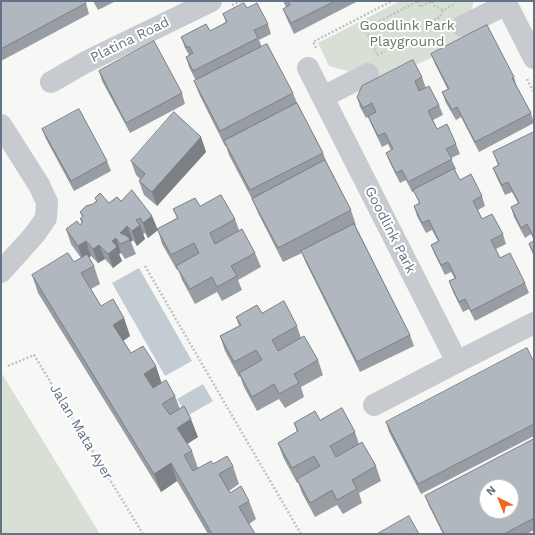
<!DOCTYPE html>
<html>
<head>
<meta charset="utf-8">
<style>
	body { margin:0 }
	#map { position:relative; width:535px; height:535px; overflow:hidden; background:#f7f8f5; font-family:"Work Sans",sans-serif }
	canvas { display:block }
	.frame { position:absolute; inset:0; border:2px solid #647488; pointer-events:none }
	.north { position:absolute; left:479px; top:479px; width:40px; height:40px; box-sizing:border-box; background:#fff; border:1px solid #c1c7cf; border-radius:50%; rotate:317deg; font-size:11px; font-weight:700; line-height:16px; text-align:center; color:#647488 }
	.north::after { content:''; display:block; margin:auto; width:14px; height:18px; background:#f0681c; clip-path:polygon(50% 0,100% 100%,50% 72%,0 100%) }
</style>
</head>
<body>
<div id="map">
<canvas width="535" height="535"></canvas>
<div class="frame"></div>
<div class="north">N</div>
</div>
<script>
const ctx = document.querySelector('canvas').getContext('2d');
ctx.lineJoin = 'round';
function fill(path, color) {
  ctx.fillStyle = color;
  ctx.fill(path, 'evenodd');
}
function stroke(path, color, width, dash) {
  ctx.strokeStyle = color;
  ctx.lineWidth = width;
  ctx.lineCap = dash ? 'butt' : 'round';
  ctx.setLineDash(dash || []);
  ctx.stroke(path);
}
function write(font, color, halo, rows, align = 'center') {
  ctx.font = font + ' "Work Sans",sans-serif';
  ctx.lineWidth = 4;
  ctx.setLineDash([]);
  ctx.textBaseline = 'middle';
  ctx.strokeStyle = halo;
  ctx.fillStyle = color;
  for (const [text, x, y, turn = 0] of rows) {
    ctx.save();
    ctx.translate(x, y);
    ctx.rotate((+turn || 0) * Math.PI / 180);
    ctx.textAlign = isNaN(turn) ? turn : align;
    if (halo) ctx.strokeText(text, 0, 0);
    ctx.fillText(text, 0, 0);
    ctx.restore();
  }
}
fill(new Path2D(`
	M400,1H474L471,11L452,21L463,42L380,83L370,63L350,72L329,66L318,43Z
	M1,372L100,534H1Z`), '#d8e0d5');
fill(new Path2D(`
	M139,268L192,361L165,376L112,283Z
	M203,384L213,401L187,416L177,399Z`), '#c3ccd2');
stroke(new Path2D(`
	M418,1L420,7L432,1L435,6L443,10
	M232,5L241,1
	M434,20L440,17L443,10L453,5
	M316,48L313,42L392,1
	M377,54L365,29L418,1
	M377,55L385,51
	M527,79L534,92
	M145,266L301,534
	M8,366L34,355L143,534`), '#c0c2c5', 2.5, [2, 2]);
stroke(new Path2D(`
	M505,1L534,58
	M463,26L507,4
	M308,68L457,362
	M51,82L86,62L211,1
	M323,97L368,74
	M1,125L39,185L47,202L46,218L35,234L1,272
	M374,405L457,362L534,323`), '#c7cace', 22);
fill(new Path2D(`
	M1,1L86,3L89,14L1,61Z
	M93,1H116L98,10Z
	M283,1H358L294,34L287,19L283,9L286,7Z
	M247,8L268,24L271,34L259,40L262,47L293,93L297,103L323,153L327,163L351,210L356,225H355L410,335L414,346L360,372L305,261L302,253L283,262L258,213L253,201L229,155L226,146H225L200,96L194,81H196L189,67L186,57L189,55L185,48L181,37L210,31L226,22L223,14Z
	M431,54L514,77L517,87L531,113L534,123L479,152L461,117L456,120L446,103L442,92L448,90L435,64Z
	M99,71L182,93L185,104L130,133L102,81Z
	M422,77L426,88L439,105L443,115L433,120L437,129L456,144L460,154L451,158L456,169L455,170L460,180L482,196L485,206L478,210L482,219L503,234L506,244L496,249L500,258L525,283L529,293L475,321L469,309L463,312L453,292L449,281L455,279L451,272L445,275L435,255L431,245L438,241L432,230L426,233L417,216L414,206L419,203L414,191L412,192L406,180L400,183L390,163L386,153L391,150L388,144L382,147L372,126L368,117L366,118L360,107L357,97Z
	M42,129L107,161L111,171L74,191L46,139Z
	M534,132V257L529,244L534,241L531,234L525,238L514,217L511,207L518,203L512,192L505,195L497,178L493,168L498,165L493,152Z
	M201,137L206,152L157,206L144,195L139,181L140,179L136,175L131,161Z
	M95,198L109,203L121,201L152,216L157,229L177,218L173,209L200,206L235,219L239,230L255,253L261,267L238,280L242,290L222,301L217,292L195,304L182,280L178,269L177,270L162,244L158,230L148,238L145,233L143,234L145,239L137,246L133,240L131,242L136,254L125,259L121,253L119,254L122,261L113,268L105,259L98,263L91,256L89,257L94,266L100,284L91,289L101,306L124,318L130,336L123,341L131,353L175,396L180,409L198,437L187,444L192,451L198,468L213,464L233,466L239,484L229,491L230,493L249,501L256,519L249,524L255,534H208L177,481L161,492L38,293L32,275L74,262L81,258L71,244L66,229L80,225L82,223L80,219L82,217L80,212L93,204L96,201Z
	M262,313L297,326L301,338L318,360L323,375L301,387L304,397L285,408L279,399L257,411L244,387L240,376L239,377L225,351L220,336L239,326L236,317Z
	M534,362V436L421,494L389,432L386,422Z
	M320,420L355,432L359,444L376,466L381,481L359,493L362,503L343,514L337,505L315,517L302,493L298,482L297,483L283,457L278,443L297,432L294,423Z
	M534,439V530L527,534H443L429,506L425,496Z`), '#979da3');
fill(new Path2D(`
	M201,137L206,152L157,206L152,192Z
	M152,216L158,230L148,238L143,223Z
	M140,225L145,239L137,246L132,231Z
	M127,226L133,240L131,242L130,240L120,233Z
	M116,238L121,253L119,254L122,261L113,268L108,254L112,241Z
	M86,241L91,256L83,261L78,246Z
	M99,245L105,259L98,263L93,249Z
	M124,318L130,336L120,343L113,325Z
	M156,366L162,384L150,392L144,374Z
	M191,419L198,437L184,446L177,428Z
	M171,463L177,481L161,492L154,474Z`), '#7b8085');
const building = new Path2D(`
	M1,1H84L86,3L1,49Z
	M288,1H335L291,23L283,9L290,5Z
	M244,3L247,8L257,3L268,24L254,30L258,38L193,71L186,57L193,53L189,46L187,48L181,37L206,24L210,31L227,22L223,14Z
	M487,25L514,77L512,78L531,113L475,142L457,107L452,110L442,92L449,89L431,54Z
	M154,41L182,93L126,123L99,71Z
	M267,44L293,93L220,131L194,81Z
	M413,60L422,77L415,81L419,91L429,86L439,105L428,111L437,129L447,124L456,144L446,149L452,159L408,182L402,170L396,173L386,153L393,149L385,133L378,136L368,116L376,112L372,103L363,108L357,97L362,86Z
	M297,103L323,153L250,190L224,141Z
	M79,109L107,161L71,181L42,129Z
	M174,112L201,137L152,192L139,181L145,174L131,161Z
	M534,132V238L527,224L521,228L511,207L519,203L508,182L502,185L493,168L499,165L493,152Z
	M325,160L351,210L278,248L252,199Z
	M454,169L460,180L471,174L482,196L473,201L482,219L492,214L503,234L491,240L500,258L510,253L525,283L471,311L465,299L459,302L449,281L456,278L448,262L441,265L431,245L439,241L429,220L422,223L414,206L420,203L413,190Z
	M132,190L152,216L143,223L140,218L136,220L140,225L132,231L127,226L120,233L127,236L130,240L120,244L116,238L112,241L117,247L108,254L99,245L93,249L86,241L78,246L66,229L77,221L80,225L83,221L80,219L83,216L80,212L86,206L93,204L97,201L95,198L100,193L109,203L117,197L121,201Z
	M221,195L235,219L210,233L215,244L242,229L255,253L231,266L237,276L217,287L212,277L190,289L176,266L199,253L194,243L171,255L157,229L178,218L173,209L195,198L200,206Z
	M354,224L410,335L357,362L301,251Z
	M534,241V254L529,244Z
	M68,253L74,262L87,254L94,266L81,273L101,306L113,299L124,318L113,325L131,353L143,346L156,366L144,374L153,388L166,380L175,396L162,404L170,415L184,406L191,419L177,428L192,451L184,455L193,471L211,461L213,464L227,456L233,466L219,474L230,493L241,486L249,501L239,507L255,534H212L171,463L154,474L32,275Z
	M284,301L297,326L272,340L278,351L304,336L318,360L294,374L299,383L279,394L274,384L252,397L239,373L262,360L256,350L234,362L220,336L241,325L236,317L257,305L262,313Z
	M527,348L534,362V424L418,484L386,422Z
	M342,408L355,432L330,446L336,457L362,442L376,466L352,480L357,489L337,500L332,490L310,503L297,479L320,466L314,456L292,468L278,443L298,431L294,423L315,411L320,420Z
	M534,439V518L504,534H444L425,496ZM487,487H511V511H487Z
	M409,516L419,534H377Z`);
fill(building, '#b0b7be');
stroke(building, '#7b8085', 1);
write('14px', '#627a60', '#fff', [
	["Goodlink Park",407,26],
	["Playground",407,42]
]);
write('14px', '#647488', '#fff', [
	["Platina Road",130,40,-26],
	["Goodlink Park",390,230,63],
	["Jalan Mata Ayer",81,432,59]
]);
</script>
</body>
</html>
